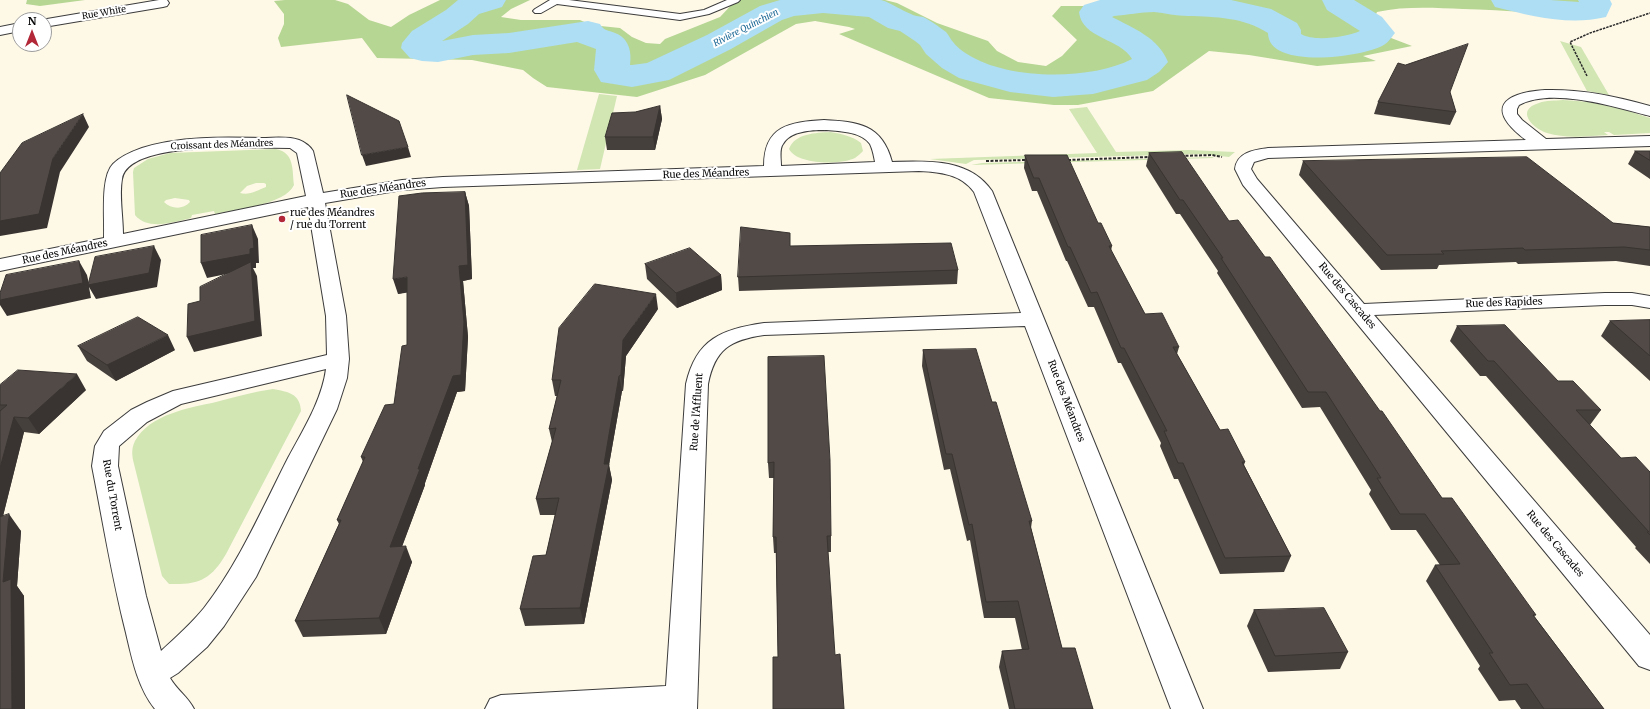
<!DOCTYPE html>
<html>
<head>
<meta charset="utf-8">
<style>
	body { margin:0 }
	#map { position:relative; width:1650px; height:709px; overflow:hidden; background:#fef8e7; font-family:Merriweather,serif }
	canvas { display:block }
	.north { position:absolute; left:12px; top:12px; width:40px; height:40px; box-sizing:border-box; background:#fff; border:1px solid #9d9d9d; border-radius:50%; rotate:0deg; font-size:11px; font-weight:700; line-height:16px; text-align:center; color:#090909 }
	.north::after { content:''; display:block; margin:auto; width:14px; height:18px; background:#b22839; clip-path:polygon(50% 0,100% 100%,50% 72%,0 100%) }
</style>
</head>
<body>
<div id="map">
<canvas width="1650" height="709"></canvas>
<div class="north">N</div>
</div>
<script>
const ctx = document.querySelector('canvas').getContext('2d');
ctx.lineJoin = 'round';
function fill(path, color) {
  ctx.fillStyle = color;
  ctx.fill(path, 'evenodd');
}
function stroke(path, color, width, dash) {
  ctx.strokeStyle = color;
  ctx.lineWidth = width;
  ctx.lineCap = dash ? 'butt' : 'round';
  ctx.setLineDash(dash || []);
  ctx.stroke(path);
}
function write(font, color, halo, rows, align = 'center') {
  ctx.font = font + ' Merriweather,serif';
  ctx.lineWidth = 4;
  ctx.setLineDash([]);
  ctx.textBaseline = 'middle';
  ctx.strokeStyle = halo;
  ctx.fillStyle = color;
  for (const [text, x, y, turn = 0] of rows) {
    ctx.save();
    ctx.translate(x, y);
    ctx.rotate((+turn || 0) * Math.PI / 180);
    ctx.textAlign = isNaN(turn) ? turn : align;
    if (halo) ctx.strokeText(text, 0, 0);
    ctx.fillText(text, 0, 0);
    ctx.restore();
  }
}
fill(new Path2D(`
	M1560,41L1581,47L1609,95L1587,91Z
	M599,94L617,96L600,169L577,170Z
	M1563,100C1593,101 1621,108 1650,118V133L1614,135L1609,132H1604L1608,135C1588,136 1566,139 1547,133C1532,128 1515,110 1539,103C1546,100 1555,101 1563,100Z
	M1087,107L1116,152L1189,150L1235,152L1229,157L1203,154L974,160L966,164L930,159L1097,153L1069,109Z
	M830,132C842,134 852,136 861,143L863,151C861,153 858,156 855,158C841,165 797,165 789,149C795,133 816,133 830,132Z
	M276,149C295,153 292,170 294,185C285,205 235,209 215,214L214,211L192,215L191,218C174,222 148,231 135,215L133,172L134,168L148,159L170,153ZM256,183H264L266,184V187C258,190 249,196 240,193L247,186ZM175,198L189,200L190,202C183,210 171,209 164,202L166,200Z
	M1212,157L1214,158L971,165L982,163Z
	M273,389C288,392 300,393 301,411L226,554C211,580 198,585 169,584L162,576L134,464C132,456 131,449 135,441C150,414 189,408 216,402C235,397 253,392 273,389Z`), '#d1e6b3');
fill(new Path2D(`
	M27,0H85L40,6L26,4Z
	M285,0H335L348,4L369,20L391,27L409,15L440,0H530L511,9L501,17L521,20H580L591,25L620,28L632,37L646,43L660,44L665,39L720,17L736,0H885L897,3L937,23L988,41L997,51L1018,62L1046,66L1062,56L1077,40L1052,16L1061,6H1109L1103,0H1598V4L1606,11L1591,17C1548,14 1506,10 1463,9C1434,8 1405,6 1377,12L1373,21L1378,33L1412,46L1363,56L1376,61L1317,66L1249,55L1209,51L1153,91L1078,105H1054L989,98L839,34L855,29L849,27L815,21L796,24L705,75L637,97L547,87L533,78L523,70L472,60L377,58L362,38L281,47L278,38L284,24V14L274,1Z`), '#b6d693');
fill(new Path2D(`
	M458,0H506L502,7L479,14L468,24L442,41L473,35L509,33L588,21L600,24C604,31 608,30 615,33C629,38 632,52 630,65H632L647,63L707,35L760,6L780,0H881C892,3 900,10 911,14C914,16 919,16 923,17C930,20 939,27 946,32C949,35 950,39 953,42C956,46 962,51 967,54C1007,80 1089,81 1132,59C1120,38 1082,39 1079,12L1084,5L1100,0H1231L1271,9L1297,23L1301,30V34C1314,42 1346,37 1360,31L1327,10L1322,0H1354L1382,17L1395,33C1391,38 1388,43 1382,46C1362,57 1268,70 1268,33C1243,17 1216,17 1188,16C1176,16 1165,13 1154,12C1141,12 1127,15 1114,16L1112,17C1133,28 1159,38 1168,62L1159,72L1147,80L1093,94L1053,97L1010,92L959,78L942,68L926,54L920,45L915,41L900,31L888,28L869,17L823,13L794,16L782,20L731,49L669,80L632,87L601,82L594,70L596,49L577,42L509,53L473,55L438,62L422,61L410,58L401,48L402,43L412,31L446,10Z
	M1491,0H1550L1579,2L1578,0H1610L1612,4L1606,17C1568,26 1532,16 1495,7Z`), '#aedef3');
const lane = new Path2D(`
	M550,0H569L680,14L704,10L727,0H740L738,2L709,14L680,20L557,4L541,13H535L533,11L535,9Z`);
const street = new Path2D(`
	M159,0H167L169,3L167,6L163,7L44,27V20H41Z
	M20,23V31L0,35V27Z
	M1545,90C1581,89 1616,96 1650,106V116C1615,107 1552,87 1519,105L1517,109V114L1522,120L1546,139L1650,136V146L1268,158L1254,162L1251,169L1257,179L1364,304L1605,293H1632L1650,296V308L1632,305H1605L1374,315L1650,635V670L1639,666L1243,185L1235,169C1237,152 1254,150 1268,148L1526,140C1485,109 1502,93 1545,90Z
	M824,120C858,122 882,124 892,162C928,161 969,158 992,191L1203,709H1171L1025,326L764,335C730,340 715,349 708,384L697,709H485L490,699L501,695L666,686L686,384C696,339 722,329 764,323L1021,313L974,192C961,174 940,172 919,171L443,187L402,190L325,203L346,316L349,359L347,378L337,409L256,577L224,626L207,647L178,673L170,678C177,690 188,697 194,709H155C138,688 132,659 126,633C112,578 103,522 92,466L95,446L104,431L131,410L147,402L173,391L327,355L326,316L308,207L0,271V259L104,238C105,219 100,177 113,164C121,156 131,152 142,148C179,136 223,137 262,138C274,138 288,136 299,140C304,142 310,146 313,151L323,193L402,180L443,177L764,166C764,126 789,122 824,120ZM824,130C837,131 861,131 870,144C873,150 874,157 875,162L781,166C781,159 779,149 783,144C790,131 811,130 824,130ZM221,147L290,148L297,153L306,196L123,234C123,217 119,195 122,179C127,149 199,149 221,147ZM326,369C322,400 303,430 288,458C262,509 239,563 204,608C191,624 176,637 161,651L146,596L118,466L119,446L147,422L181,404Z`);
stroke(lane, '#3c3c3c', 2);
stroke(street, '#3c3c3c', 2);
stroke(new Path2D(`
	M1587,76L1570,42L1590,33L1650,13`), '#2b2b2b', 1.5, [2.5, 1]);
stroke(new Path2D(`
	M1181,156L1212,155L1222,157
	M1068,160L1150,157
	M986,161L1027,160`), '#2b2b2b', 2, [3, 1.5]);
fill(lane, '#fff');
fill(street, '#fff');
fill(new Path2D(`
	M1450,92L1456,112L1450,125L1374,114L1378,102Z
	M660,106L662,119L655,150H607L605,137L635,112Z
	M1635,151H1650V179L1628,164Z
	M1149,153L1229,221L1442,498L1536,615L1534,616L1604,709H1521L1515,700L1499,701L1478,669L1480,666L1426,581L1435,565H1440L1416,530H1391L1369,494L1371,490L1320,407L1302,408L1217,273L1218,271L1180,214H1176L1146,166Z
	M1025,155L1098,223L1112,246L1111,251L1145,314L1179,347L1177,354L1220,430L1245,462L1244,465L1291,556L1284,572L1220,574L1178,479H1174L1160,446L1161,443L1121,363H1118L1094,307H1088L1067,261H1066L1037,191H1032L1024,168Z
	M1303,161L1613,223L1650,227V266L1616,261L1518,264L1516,262L1439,265L1437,269L1381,270L1299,175Z
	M465,192L469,206L472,279L463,281L468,337L465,391L457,392L425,483V485L402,546L412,562L386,634L303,637L295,621L339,524L337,520L363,462L361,457L394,404L407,345V292L398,294Z
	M790,246L958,270L957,284L739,291L738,277Z
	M645,264L721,275L722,290L677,308L647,279Z
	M658,309L626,356L623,391H622L609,465L612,480L584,624L525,626L520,609L546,555L555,515H540L536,499L552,442L549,429L557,396H555L552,380Z
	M1650,320V381L1601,336L1610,321Z
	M1457,326L1558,381L1601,410L1590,425L1621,458L1650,472V564L1635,548L1636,547L1486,376H1480L1450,341Z
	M78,346L175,350L116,381L87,361Z
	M923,350L992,402L1032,521L1031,528L1062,648L1093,709H1009L999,667L1002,651L1022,650L1015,618H984L970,540L967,541L950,469L944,470L922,366Z
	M768,357L831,536V552H828L778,657L776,553H774L773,537L774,478H769L768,463Z
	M0,385L86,390L39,434L24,432L3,516L21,531L17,586L24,596L25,709H0Z
	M1254,610L1348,652L1340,669L1268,672L1247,626Z`), '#46403c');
fill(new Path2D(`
	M660,106L662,119L655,150L653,137Z
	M83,114L89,127L60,172L47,228L0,236V221L53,158Z
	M408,147L411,157L366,166L362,155Z
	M465,192L469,206L472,279L463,281L468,337L465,391L457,392L425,483V485L396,563L390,547L418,469Z
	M252,225L258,239L259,263H256V268H253L257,276L262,336L194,352L187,337L251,269L207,278L201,263Z
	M154,246L161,260L157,287L96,299L89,287L91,298L7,316L0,305V300L79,261L87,275L89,284Z
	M721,275L722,290L677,308L676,293Z
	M407,277L411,292L398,294L393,279Z
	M656,294L658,309L626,356L623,391L621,375L623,340Z
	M168,335L175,350L116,381L107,365Z
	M77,374L86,390L39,434L28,418Z
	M619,376L622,391L609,465L612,480L584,624L580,608L604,464Z
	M14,417L24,432L0,528V468Z
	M9,514L21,531L17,586L24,596L25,709H12L3,582Z
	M406,546L412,562L386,634L379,618Z`), '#393431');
const building = new Path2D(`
	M1468,44L1450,92L1456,112L1378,102L1398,63L1405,65Z
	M347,95L399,121L408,147L362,155Z
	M660,106L653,137H605L612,113L635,112Z
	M83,114L53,158L39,214L0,221V173L22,143Z
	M1635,151H1650V160Z
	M1182,152L1229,221L1238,220L1265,257H1270L1380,411H1382L1442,498H1452L1536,615H1533L1604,709H1544L1527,684L1510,685L1489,653H1493L1435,565L1460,564L1425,514H1400L1377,478H1381L1326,392H1308L1221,258H1223L1183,200H1180L1149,153Z
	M1025,155H1067L1098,223H1101L1112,246H1109L1145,314L1162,313L1179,347H1173L1220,430L1228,429L1245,462H1242L1291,556L1225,558L1183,463H1178L1164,431H1167L1124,348H1121L1097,292L1091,293L1070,247H1068L1039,178H1034Z
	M1527,157L1613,223L1650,227V250L1624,247L1525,250L1523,248L1441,251L1444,254L1387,255L1303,161Z
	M465,192L468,265L459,266L464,322L461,375L453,376L418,469H420L390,547L406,546L379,618L295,621L341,520H337L365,457H361L385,405L394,404L402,346L407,345V277L393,279L399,196L422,193Z
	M252,225L254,248L250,249V254L201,263V235Z
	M741,227L790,233V246L951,243L958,270L738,277Z
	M154,246L149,273L88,285L95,257Z
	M690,248L721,275L676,293L645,264Z
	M79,261L83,283L0,300V293L6,275Z
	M251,262L255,321L187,337L188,304L200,301V287Z
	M595,284L656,294L623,340L621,375L619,376L604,464H609L580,608L520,609L533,556L546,555L559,498L536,499L556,428L549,429L561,380H552L559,328Z
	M138,317L168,335L107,365L78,346Z
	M1650,320V356L1610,321Z
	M1505,325L1558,381H1573L1601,410H1576L1621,458L1636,457L1650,472V535L1647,532H1649L1494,361H1488L1457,326Z
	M976,349L992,402H996L1032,521H1029L1062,648H1075L1093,709H1015L1002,651L1029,649L1018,601L986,602L972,524L969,525L952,454H946L923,350Z
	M824,356L830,460L831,536H827L835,655L840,654L844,709H773V657H778L776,537H773L774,462L768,463V357Z
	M18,370L77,374L28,418L14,417L0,468V411L7,405H0V385Z
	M9,514L3,582L11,579L12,709H0V517Z
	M1324,608L1348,652L1275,656L1254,610Z`);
fill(building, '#514a46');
stroke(building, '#393431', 1);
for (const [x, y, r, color] of [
	[282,219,4,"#b22839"]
]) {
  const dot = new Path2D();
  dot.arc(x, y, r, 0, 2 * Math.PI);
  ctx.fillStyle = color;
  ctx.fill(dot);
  stroke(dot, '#fff', 1.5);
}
write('9px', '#090909', '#fff', [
	["Rue White",104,13,-10],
	["Croissant des Méandres",222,145,-2]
]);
write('italic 9px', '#1a6794', '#fff', [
	["Rivière Quinchien",746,28,-27]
]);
write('10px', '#090909', '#fff', [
	["Rue des Méandres",706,174,-2],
	["Rue des Méandres",383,189,-8],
	["Rue des Méandres",65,252,-12],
	["Rue des Cascades",1347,296,50],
	["Rue des Rapides",1504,303,-2],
	["Rue des Méandres",1066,401,69],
	["Rue de l'Affluent",697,412,-86],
	["Rue du Torrent",112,495,80],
	["Rue des Cascades",1555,544,50]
]);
write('10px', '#090909', '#fff', [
	["rue des Méandres",290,213],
	["/ rue du Torrent",290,225]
], 'left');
</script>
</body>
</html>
